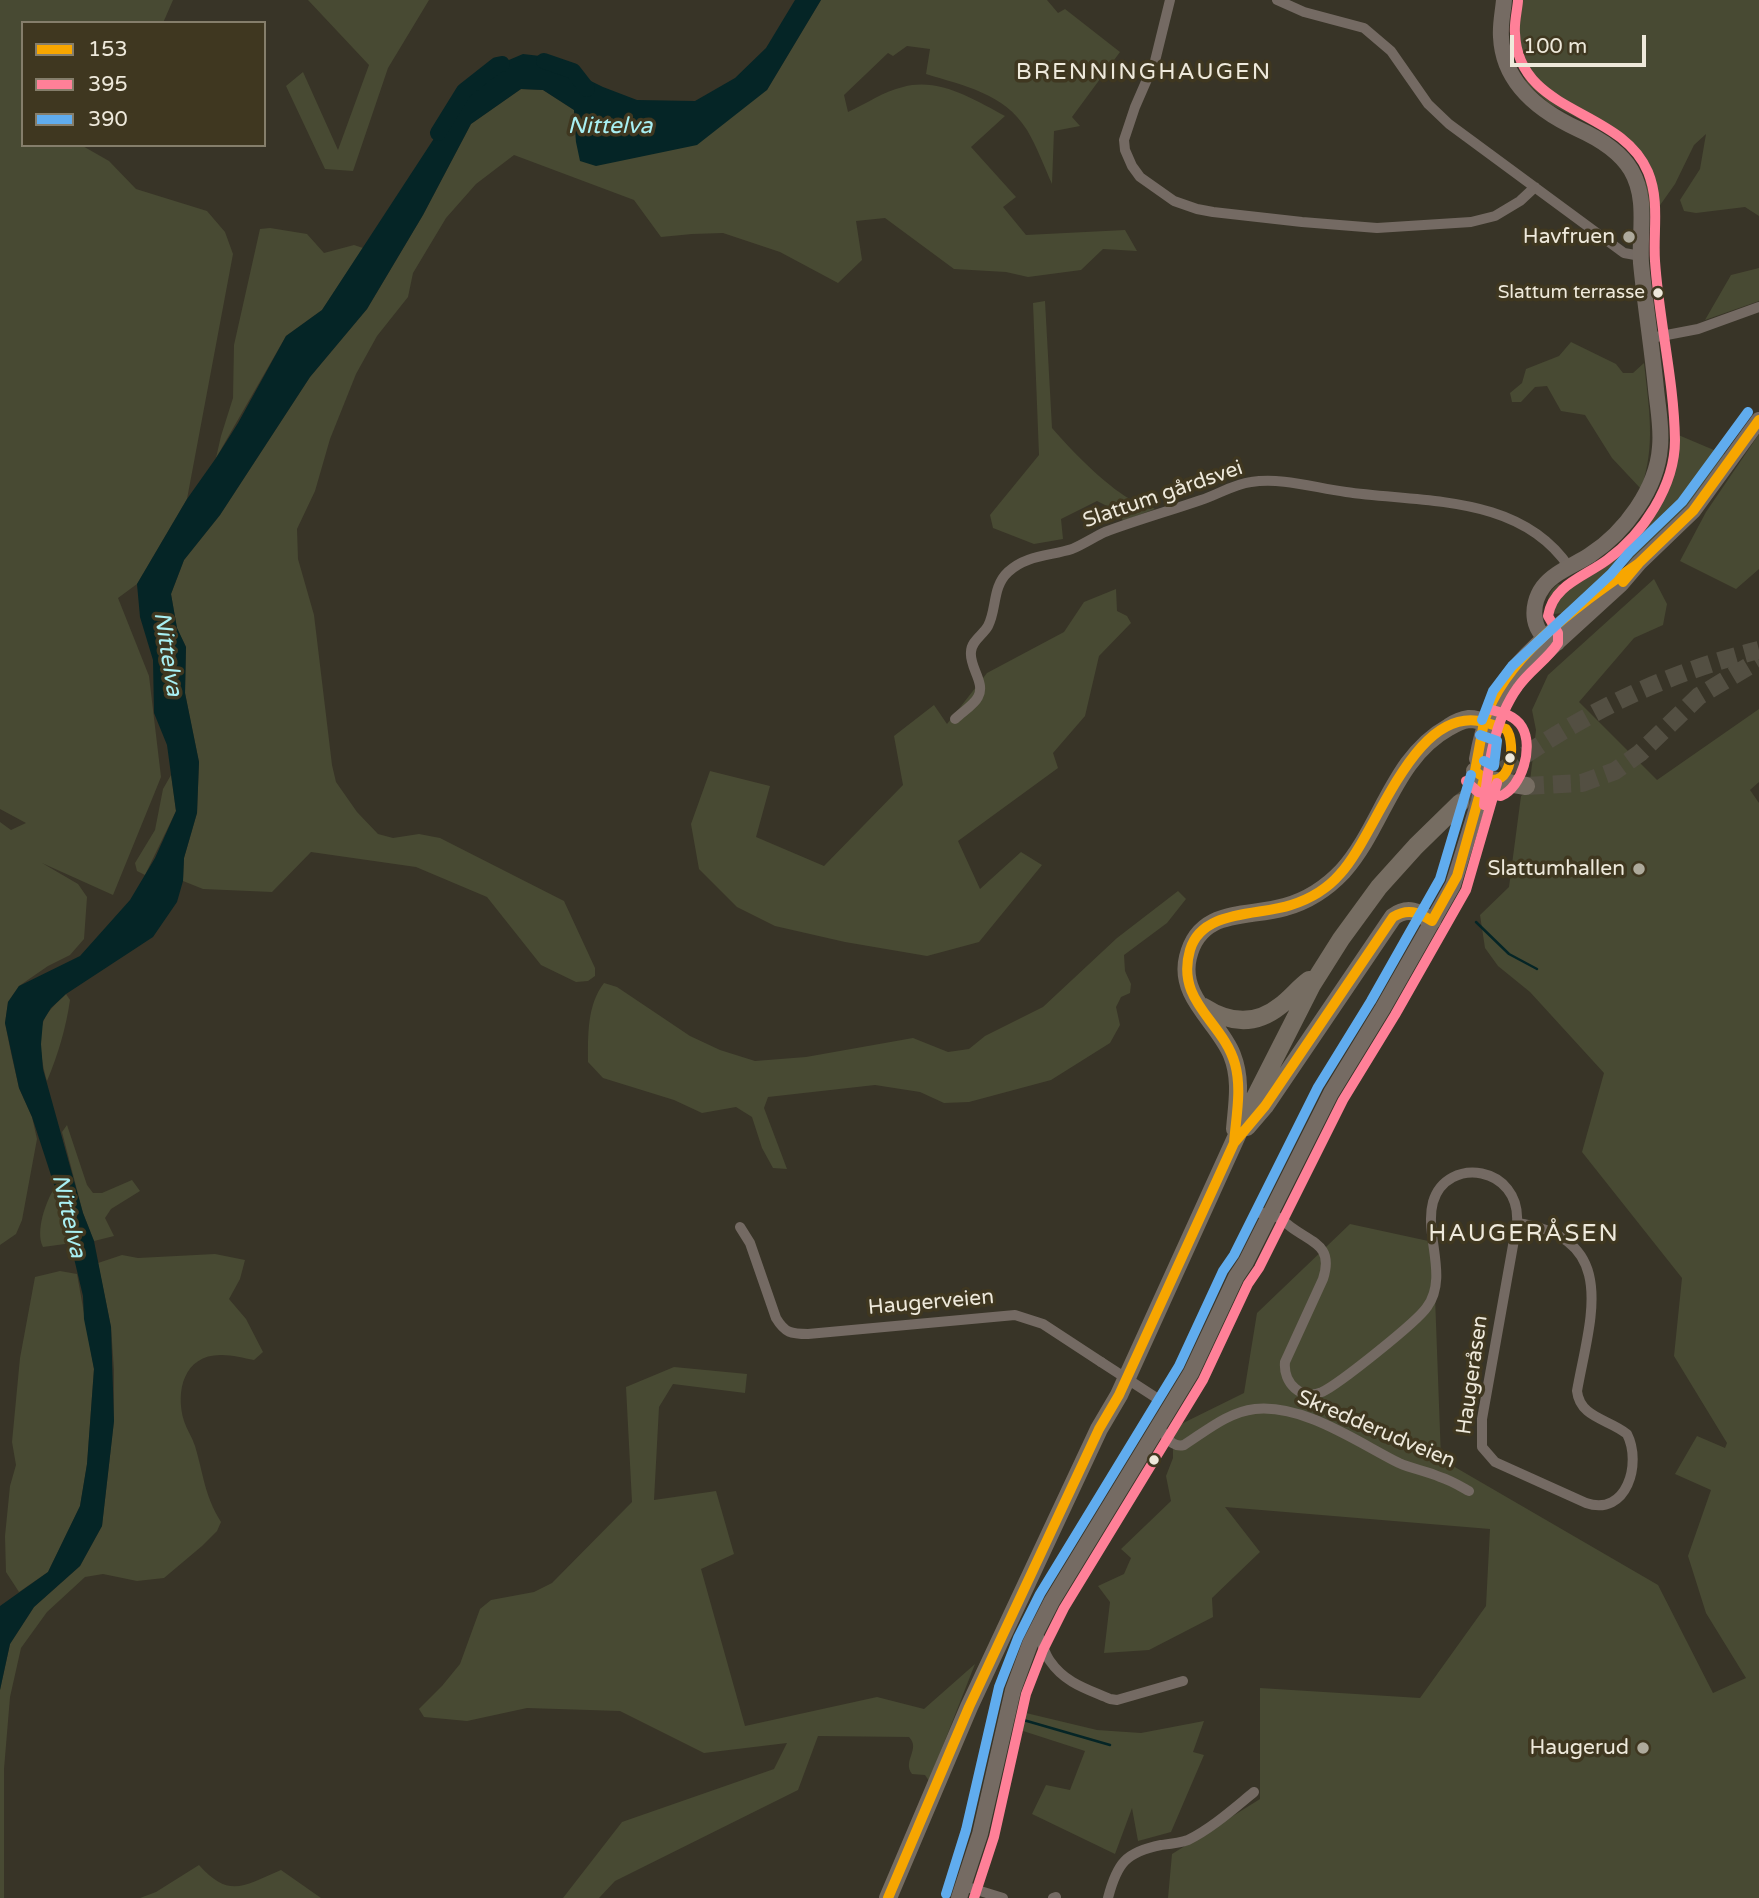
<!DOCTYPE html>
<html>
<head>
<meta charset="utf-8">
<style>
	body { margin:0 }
	#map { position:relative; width:1759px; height:1898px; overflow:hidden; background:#383427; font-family:"Varela Round",sans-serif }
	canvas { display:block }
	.legend { position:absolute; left:21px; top:21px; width:245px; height:126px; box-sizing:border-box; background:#3f3720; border:2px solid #857e6b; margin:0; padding:9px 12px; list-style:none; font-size:21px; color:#eee9db }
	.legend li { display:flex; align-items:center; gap:14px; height:35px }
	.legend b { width:35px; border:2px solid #857e6b }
	.scale { position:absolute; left:1510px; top:35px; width:136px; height:32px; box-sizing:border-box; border:4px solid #eee9db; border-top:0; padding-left:9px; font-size:21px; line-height:24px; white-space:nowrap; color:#eee9db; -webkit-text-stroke:5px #3f3720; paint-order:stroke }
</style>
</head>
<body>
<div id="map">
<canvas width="1759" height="1898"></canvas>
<ul class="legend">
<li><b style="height:9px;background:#f7a600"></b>153</li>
<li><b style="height:9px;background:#ff8098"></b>395</li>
<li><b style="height:9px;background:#60acee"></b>390</li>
</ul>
<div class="scale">100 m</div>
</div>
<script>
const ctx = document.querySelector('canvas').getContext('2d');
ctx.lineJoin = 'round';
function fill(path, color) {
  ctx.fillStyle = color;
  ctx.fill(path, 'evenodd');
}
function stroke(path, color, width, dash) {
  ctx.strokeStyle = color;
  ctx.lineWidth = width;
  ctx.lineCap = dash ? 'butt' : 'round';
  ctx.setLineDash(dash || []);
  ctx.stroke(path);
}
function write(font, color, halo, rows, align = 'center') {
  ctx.font = font + ' "Varela Round",sans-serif';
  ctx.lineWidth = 7;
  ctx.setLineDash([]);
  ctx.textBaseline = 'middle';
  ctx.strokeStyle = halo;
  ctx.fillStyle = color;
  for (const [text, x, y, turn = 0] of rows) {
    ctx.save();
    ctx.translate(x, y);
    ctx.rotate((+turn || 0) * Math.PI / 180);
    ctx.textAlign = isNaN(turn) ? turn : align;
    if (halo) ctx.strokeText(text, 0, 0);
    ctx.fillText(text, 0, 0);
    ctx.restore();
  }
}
fill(new Path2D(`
	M0,0H173L163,23H23V145H81L109,161L136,189L207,211L225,232L233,254L187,499L137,584L118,598L149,676L161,777L113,895L42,863L78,884L87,897L84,939L70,955L48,966L19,986L8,1002L5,1023L11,1053L19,1088L32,1117L37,1139L22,1220L16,1234L0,1245V822L11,830L26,823L0,809Z
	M308,0H429L388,68L353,171L325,169L286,86L303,72L338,150L369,65Z
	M821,0H1047L1058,13L1065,9L1120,52L1072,117L1080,126L1054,131L1052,184C1044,166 1037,147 1027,130C1004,93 964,86 926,74L930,49L907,46L893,56L888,53L844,95L848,112C866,104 884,91 903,87C939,77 975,100 1005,116L971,147L1016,197L1003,207L1026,235L1125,230L1137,251L1103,249L1081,270L1028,277L1006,272L954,269L885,218L856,221L862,260L838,283L780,252L723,233L692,234L661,237L634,200L514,155L476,184L446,218L413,273L408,297L377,336L356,374L330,439L315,491L297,529L298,559L314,615L332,765L336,782L357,812L378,834L393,838L419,834L440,838L564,901L595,968V976L588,981L576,982L541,965L487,897L416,867L311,852L272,892L203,889L183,881L184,858L197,813L199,762L185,693L186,647L177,628L171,594L184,560L220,515L310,377L367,309L423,215L471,124L521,89L543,90L574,110L576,142L767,90Z
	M1513,0H1759V216L1745,207L1696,213L1684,211L1680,200L1700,169L1706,134L1694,145L1675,184L1651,218L1643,168L1622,141L1550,104L1527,84L1511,44Z
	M270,228L307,234L324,253L354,245L363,248L322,310L286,336L216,458L221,436L233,398L234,345L260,229Z
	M1759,268V301L1705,320L1731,275Z
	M1045,301L1052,428C1071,450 1105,485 1130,499C1138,504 1147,503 1155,509L1123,521L1119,512L1097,501L1061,519L1063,539L1034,544L993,528L990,515L1039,455L1033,303Z
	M1571,342L1616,364L1623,373H1633L1644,363C1649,409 1656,445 1641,489L1612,458L1585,415L1561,411L1547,386L1535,387L1521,402H1512L1510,393L1522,383L1526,369L1559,356Z
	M1676,434L1728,456L1676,522L1631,562L1592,587L1562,613L1555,614L1548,609C1547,598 1549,591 1558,584L1571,588L1607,566L1617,557L1653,506L1669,478Z
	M1759,434V569L1736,589L1680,561L1706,512Z
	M1654,579L1667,604L1663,625L1634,638L1579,702L1657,780L1759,709V782L1750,790L1759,803V1898H1168L1172,1854L1260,1799V1688L1420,1698L1486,1606L1490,1529L1225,1507L1260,1552L1212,1598L1213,1617L1149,1650L1104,1653L1110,1602L1098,1586L1124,1574L1131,1558L1121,1549L1171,1501L1166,1476L1173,1458V1428L1244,1393L1257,1313L1350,1224L1433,1242L1441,1459L1658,1585L1713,1693L1746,1678L1706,1613L1688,1556L1711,1490L1675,1474L1697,1436L1725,1448L1727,1443L1674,1356L1682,1278L1582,1152L1604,1073L1530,992L1498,966L1485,948L1480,915L1509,887L1521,796L1529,790L1536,730L1532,710L1548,675Z
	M1116,589L1117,611L1127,616L1131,623L1099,656L1085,716L1053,753L1058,768L958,841L980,889L1021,852L1042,865L979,942L927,956L845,942L775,926L737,907L699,869L691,824L710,771L770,786L756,837L824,866L903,785L894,736L934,705L947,724L987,673L1064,632L1084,602Z
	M171,775L176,811L145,875L137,871L135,863L155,830L163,789Z
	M1178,891L1186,899L1167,923L1124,955L1125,971L1131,984L1130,993L1121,997L1116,1007L1120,1025L1110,1043L1051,1080L969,1102L944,1103L920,1092L875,1085L768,1097L764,1108L787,1169L773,1168L762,1148L752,1117L736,1107L702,1113L674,1100L603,1078L588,1062C588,1035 587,1005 604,983L617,987L690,1036L720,1050L755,1061L806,1057L913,1038L948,1052L969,1049L985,1036L1043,1007L1117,938Z
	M66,994L70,1000C66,1028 58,1055 47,1081C42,1064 37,1037 44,1020C48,1010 58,1002 66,994Z
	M67,1125L87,1185L93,1193H102L132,1180L140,1191L111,1209L105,1218L114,1236L94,1241L83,1213L62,1132Z
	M55,1187L70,1241L65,1244L43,1247C35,1231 46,1201 55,1187Z
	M215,1254L245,1260L240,1279L229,1299L246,1319L263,1352L254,1360C244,1358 232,1355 222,1355C184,1354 175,1391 184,1421C187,1430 192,1437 195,1446C204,1476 204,1494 221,1522L217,1531L202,1546L164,1578L137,1581L103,1574L85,1577L47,1612L21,1648L10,1697L4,1769V1898H0V1690L10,1644L34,1607L80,1566L102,1526L114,1421V1370L111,1327L98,1263L122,1255L138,1258Z
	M60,1271L77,1274L94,1369L87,1464L80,1506L48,1572L19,1592L6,1572L5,1536L10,1486L16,1465L12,1442L20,1358L35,1277Z
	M674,1367L747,1374L745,1393L673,1384L659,1407L654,1500L716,1491L734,1554L701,1569L745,1726L877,1697L924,1709L975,1664L929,1781L925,1775L912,1774C902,1761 921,1749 909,1737L818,1736L798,1790L615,1881L599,1898H563L622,1822L774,1769L787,1743L704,1753L620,1711L527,1708L467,1721L424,1717L419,1709L442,1686L460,1664L480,1609L491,1600L534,1592L552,1583L632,1502L626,1387Z
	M1026,1713L1097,1730L1141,1733L1204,1721L1193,1752L1204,1755L1171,1832L1138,1841L1132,1808L1115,1854L1032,1814L1046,1785L1070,1790L1085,1751L1020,1730Z
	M199,1865C229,1898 242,1887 281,1870L321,1898H140L156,1892Z`), '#484a33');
fill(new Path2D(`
	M795,0H821L767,90L697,145L596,166L580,161L576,142L574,110L543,90L521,89L471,124L423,215L367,309L310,377L220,515L184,560L171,594L177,628L186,647L185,693L199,762L197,813L184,858L183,881L177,902L153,937L66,994L51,1008L43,1021L41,1044L43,1069L83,1213L94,1241L111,1327L114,1421L102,1526L80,1566L34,1607L10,1644L0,1690V1606L48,1572L80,1506L87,1464L94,1369L84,1319L83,1296L63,1212L32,1117L19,1088L5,1023L8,1002L19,986L80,956L130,900L155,858L176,811L167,745L154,713L153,660L140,617L137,584L187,499L216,458L238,423L286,336L322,310L465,91L497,65L523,54L540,56L603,87L637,100L695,101L735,78L766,48Z`), '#052526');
stroke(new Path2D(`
	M1476,922L1509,954L1537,969
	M1020,1719L1110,1745`), '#052526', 2.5);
stroke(new Path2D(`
	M544,61L573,71L587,89
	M438,133L464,91L497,65L502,64`), '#052526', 16);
stroke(new Path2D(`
	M1526,786L1582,783L1615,771L1640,753L1699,696L1759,660
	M1460,803C1553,729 1643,679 1759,650`), '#534f42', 18, [18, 9]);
stroke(new Path2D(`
	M1170,0L1155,61L1135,107L1124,140L1125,150L1132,166L1140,177L1174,201L1197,209L1213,212L1302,222L1377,228L1471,222L1495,216L1520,201L1535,187
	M1277,0L1304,12L1364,28L1391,51L1428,104L1449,124L1624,253L1641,256
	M1651,338L1698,329L1759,307
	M955,719C962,712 974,705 978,697C986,683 969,667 971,652C971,641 983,635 988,626C997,609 992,587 1008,572C1026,555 1050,556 1072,549C1084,544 1094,537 1105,532C1137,520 1169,511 1201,500C1217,495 1234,484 1251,482C1282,477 1315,488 1346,492C1423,503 1520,494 1569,567
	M1260,1213C1273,1212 1281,1219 1291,1227C1312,1243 1334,1245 1323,1279L1285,1362C1283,1383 1301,1401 1322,1392C1339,1384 1417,1322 1427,1307C1449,1277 1424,1235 1433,1202C1447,1155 1521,1166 1517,1223L1482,1419V1447L1495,1462L1586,1503C1627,1517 1642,1463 1627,1434C1609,1419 1580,1418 1577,1391C1590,1318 1621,1238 1517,1223
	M740,1227L750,1243L776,1318C785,1333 791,1334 808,1334L1015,1315L1043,1324L1101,1362
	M1158,1427C1167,1435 1170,1448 1184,1445C1206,1431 1228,1412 1255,1409C1304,1404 1357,1442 1399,1463C1412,1469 1427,1471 1440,1477C1450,1480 1460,1486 1469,1491
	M1036,1632C1043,1641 1043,1652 1050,1661C1065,1683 1087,1689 1110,1699L1117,1700L1183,1681
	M964,1886L1003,1898
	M1053,1898L1056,1897
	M1108,1898C1117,1863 1126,1852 1161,1845C1170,1844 1180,1843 1188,1840C1212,1828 1233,1809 1254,1792`), '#746a63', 10);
stroke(new Path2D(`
	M1504,0C1503,12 1500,24 1501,37C1503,83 1539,111 1578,129C1598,138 1619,150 1631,170C1648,199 1639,232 1641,263C1645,305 1652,347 1656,389C1658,409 1662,428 1660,447C1657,489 1625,532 1590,555C1575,565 1554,572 1543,587C1529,606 1531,637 1557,643
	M1477,759C1492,674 1525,655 1587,602
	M959,1898L980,1834L1013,1690L1030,1644L1052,1601L1191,1373L1236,1277L1246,1262L1331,1093L1383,1008L1453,885L1479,801L1495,725L1506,697L1529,668L1621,584L1639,563L1693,511L1759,420`), '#756b63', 16);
stroke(new Path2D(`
	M1475,771L1484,779L1526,786
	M1204,1007C1229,1023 1255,1026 1280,1006C1291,998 1298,988 1309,980
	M1247,1127L1265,1106L1393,917C1408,906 1418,912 1432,921
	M1235,1129C1237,1104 1242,1080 1232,1055C1219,1022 1178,997 1188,957C1200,907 1248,918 1285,907C1307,901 1327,888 1343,871C1383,826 1393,758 1449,727C1455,723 1462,720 1469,719C1478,719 1486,722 1495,725
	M888,1898L969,1707L1099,1429L1119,1395L1249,1109L1312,985L1341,939L1379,887L1416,846L1460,803`), '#766d62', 18);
stroke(new Path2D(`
	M1101,1362L1155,1397`), '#746a63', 10);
stroke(new Path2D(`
	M1623,582L1639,563L1693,511L1759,420
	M1484,722L1506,729C1517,742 1512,802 1475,771Z
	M1484,722C1505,654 1584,602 1639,563
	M1234,1143C1236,1117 1242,1089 1235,1064C1223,1021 1175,1002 1190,950C1202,909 1259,916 1291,905C1310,899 1327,889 1340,874C1377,835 1414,703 1484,722
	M888,1898L969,1707L1099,1429L1119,1395L1234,1143L1265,1106L1393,917C1408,908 1418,912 1432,921L1457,876L1484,779`), '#f7a600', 10);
stroke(new Path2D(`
	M1466,781L1478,792L1501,796C1522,787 1534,747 1522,727C1515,715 1500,712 1488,709
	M1484,805C1488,766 1494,720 1518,687C1529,671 1548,659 1558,643V633L1548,616C1553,585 1584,577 1607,560C1643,534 1675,486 1675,440C1674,380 1659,321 1655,261C1653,231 1660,201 1648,172C1621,107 1518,115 1515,33C1514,23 1517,12 1518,1
	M974,1898L994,1837L1026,1694L1043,1650L1064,1608L1203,1380L1248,1284L1259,1268L1343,1100L1395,1015L1466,890L1497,783`), '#ff8098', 10);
stroke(new Path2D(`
	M1482,720L1493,691L1512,666L1611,574L1629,553L1682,502L1748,412
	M1480,735L1497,741L1494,766L1484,761
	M946,1894L966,1830L999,1687L1018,1638L1040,1594L1179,1366L1223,1271L1234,1255L1318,1087L1371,1001L1440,879L1471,775`), '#60acee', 10);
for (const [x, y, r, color] of [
	[1629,237,7,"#aeaa9c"],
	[1658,293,6,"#eee9db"],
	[1510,758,6,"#eee9db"],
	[1639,869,7,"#aeaa9c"],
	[1154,1460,6,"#eee9db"],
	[1643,1748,7,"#aeaa9c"]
]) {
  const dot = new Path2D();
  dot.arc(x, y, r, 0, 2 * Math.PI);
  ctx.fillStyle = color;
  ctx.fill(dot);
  stroke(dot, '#3f3720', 2.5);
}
write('19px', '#eee9db', '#3f3720', [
	["Slattum terrasse",1645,293]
], 'right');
write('21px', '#eee9db', '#3f3720', [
	["Havfruen",1615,237],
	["Slattumhallen",1625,869],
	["Haugerud",1629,1748]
], 'right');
write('21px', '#eee9db', '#3f3720', [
	["Slattum gårdsvei",1163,495,-19],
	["Haugerveien",931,1303,-5],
	["Haugeråsen",1473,1375,-82],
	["Skredderudveien",1376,1430,23]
]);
ctx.letterSpacing = '2px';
write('23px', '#eee9db', '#3f3720', [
	["BRENNINGHAUGEN",1144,73]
]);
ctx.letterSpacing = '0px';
write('italic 23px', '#a8eff2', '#3f3720', [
	["Nittelva",610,127],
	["Nittelva",167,654,81],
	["Nittelva",68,1216,77]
]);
ctx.letterSpacing = '2px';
write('24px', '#eee9db', '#3f3720', [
	["HAUGERÅSEN",1524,1235]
]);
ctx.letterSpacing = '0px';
</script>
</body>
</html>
